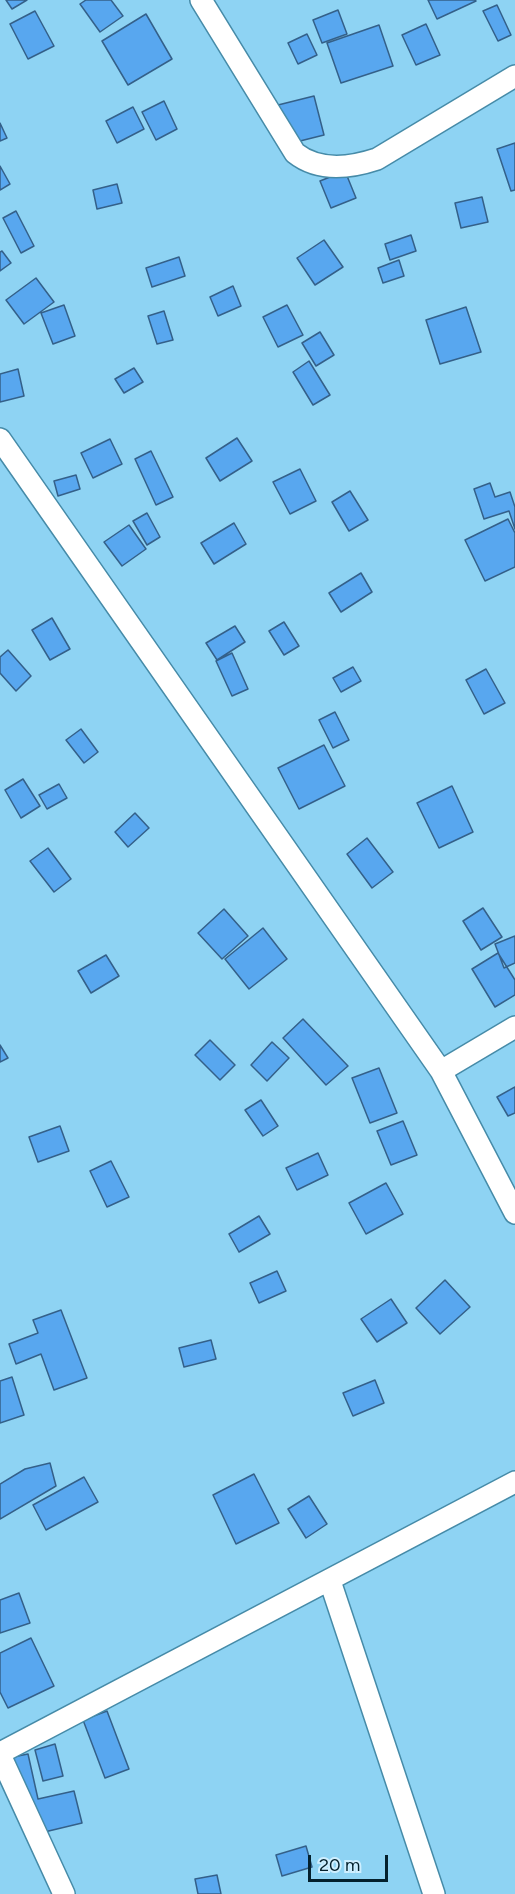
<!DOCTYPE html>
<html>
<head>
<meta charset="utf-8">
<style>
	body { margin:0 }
	#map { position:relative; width:515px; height:1894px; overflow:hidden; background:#8ed3f3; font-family:Figtree,sans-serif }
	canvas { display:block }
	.scale { position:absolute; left:308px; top:1855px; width:80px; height:27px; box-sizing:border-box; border:3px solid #04212d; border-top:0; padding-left:8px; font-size:18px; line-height:21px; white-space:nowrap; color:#04212d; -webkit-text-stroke:4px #ceefff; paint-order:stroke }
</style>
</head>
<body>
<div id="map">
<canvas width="515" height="1894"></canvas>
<div class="scale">20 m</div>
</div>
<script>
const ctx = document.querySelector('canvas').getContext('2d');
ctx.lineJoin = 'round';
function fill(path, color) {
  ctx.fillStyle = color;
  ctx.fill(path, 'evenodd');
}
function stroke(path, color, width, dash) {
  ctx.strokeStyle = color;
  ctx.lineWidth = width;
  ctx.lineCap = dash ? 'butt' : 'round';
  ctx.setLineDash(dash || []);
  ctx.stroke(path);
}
const building = new Path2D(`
	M6,0H27L12,9Z
	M86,0H111L123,16L100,32L80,4Z
	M428,0H475L476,1L437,19Z
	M497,5L511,35L498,41L483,11Z
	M338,10L347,34L322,43L313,20Z
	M35,11L54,46L28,59L10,24Z
	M146,14L172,59L128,85L102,41Z
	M426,24L440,55L416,65L402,35Z
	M379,25L393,66L341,83L327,43Z
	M307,34L317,55L298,64L288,43Z
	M314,96L324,135L280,146L270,107Z
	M164,101L177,129L156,140L142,112Z
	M133,107L144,129L117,143L106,121Z
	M0,123L7,138L0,141Z
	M515,143V190L511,191L497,149Z
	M0,166L10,184L0,190Z
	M345,171L356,198L331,208L320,181Z
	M117,184L122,203L97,209L93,190Z
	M482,197L488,222L461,228L455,203Z
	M16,211L34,246L21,253L3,218Z
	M411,235L416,251L390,260L385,244Z
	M324,240L343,267L315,285L297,258Z
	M2,251L11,263L0,271V252Z
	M179,257L185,276L152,287L146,268Z
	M399,260L404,276L383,283L378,268Z
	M36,278L54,302L24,324L6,300Z
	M233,286L241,306L218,316L210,297Z
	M64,305L75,336L53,344L41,313Z
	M287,305L303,335L278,347L263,317Z
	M466,307L481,352L440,364L426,320Z
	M164,311L173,340L157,344L148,316Z
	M320,332L334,355L316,366L302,343Z
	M309,361L330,395L313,405L293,372Z
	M134,368L143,382L124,393L115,379Z
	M18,369L24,396L0,402V374Z
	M237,438L252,461L220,481L206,458Z
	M110,439L122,464L93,478L81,453Z
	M151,451L173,497L156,505L135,459Z
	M300,469L316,501L290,514L273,482Z
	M76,475L80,489L58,496L54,481Z
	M490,483L495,497L510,492L515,507V529L509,511L484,519L474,489Z
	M350,491L368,520L349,531L332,502Z
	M147,513L160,537L147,545L133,521Z
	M508,519L515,533V567L485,581L465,540Z
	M234,523L246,544L214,564L201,543Z
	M129,525L146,549L122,566L104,542Z
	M361,573L372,592L341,612L329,593Z
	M52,618L70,649L50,660L32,630Z
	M284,622L299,646L284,655L269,631Z
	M235,626L245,642L217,660L206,643Z
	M8,650L31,676L16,691L0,673V657Z
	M232,653L248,689L232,696L216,661Z
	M353,667L361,681L341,692L333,678Z
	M486,669L505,703L484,714L466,680Z
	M335,712L349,740L333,748L319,720Z
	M81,729L98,752L84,763L66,740Z
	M324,745L345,786L299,809L278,768Z
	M23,779L40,806L21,818L5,790Z
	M59,784L67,798L47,809L39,795Z
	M452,786L473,832L439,848L417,803Z
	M135,813L149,828L128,847L115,832Z
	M367,838L393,872L372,888L347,854Z
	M48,848L71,879L54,892L30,861Z
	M483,908L502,937L481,950L463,921Z
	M224,909L248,936L222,959L198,933Z
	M263,928L287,959L249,989L225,959Z
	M515,936V963L504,968L495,944Z
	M498,953L515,980V995L495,1007L472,969Z
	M106,955L119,976L91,993L78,971Z
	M303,1019L348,1066L326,1085L283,1038Z
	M210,1040L235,1065L220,1080L195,1055Z
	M272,1042L289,1058L267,1081L251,1065Z
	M0,1045L8,1058L0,1062Z
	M379,1068L397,1113L370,1123L352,1078Z
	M515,1087V1113L508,1116L497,1097Z
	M261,1100L278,1126L263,1136L245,1110Z
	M403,1121L417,1155L391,1165L377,1131Z
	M60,1126L69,1151L38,1162L29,1137Z
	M318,1153L328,1175L297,1190L286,1168Z
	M111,1161L129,1197L107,1207L90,1171Z
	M386,1183L403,1214L366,1234L349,1203Z
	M259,1216L270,1234L239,1252L229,1234Z
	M277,1271L286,1291L259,1303L250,1283Z
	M445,1280L470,1307L440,1334L416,1308Z
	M391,1299L407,1323L377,1342L361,1319Z
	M61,1310L87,1378L54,1390L41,1354L16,1364L9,1344L38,1333L33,1320Z
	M211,1340L216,1359L184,1367L179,1348Z
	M12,1377L24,1415L0,1423V1381Z
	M375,1380L384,1403L353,1416L343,1393Z
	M50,1463L56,1486L0,1519V1484L25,1469Z
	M254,1474L279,1523L236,1544L213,1495Z
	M84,1477L98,1502L46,1530L33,1505Z
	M309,1496L327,1524L306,1538L288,1509Z
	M19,1593L30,1623L0,1633V1600Z
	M31,1638L54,1686L8,1708L0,1692V1653Z
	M107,1711L129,1769L105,1778L83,1720Z
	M55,1744L63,1776L43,1781L35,1750Z
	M28,1754L38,1799L74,1791L82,1823L32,1835L13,1757Z
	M306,1846L312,1867L282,1876L276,1855Z
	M217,1875L221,1894H198L195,1879Z`);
fill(building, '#58a7ef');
stroke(building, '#346089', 1.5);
const minor = new Path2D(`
	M201,0L295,153C319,172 350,168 377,159L515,76
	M0,439L441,1071L515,1213
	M441,1071L515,1027
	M330,1581L434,1894
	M0,1753L515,1482
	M0,1755L64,1894`);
stroke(minor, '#468ba8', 24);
stroke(minor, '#fff', 21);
</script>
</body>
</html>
